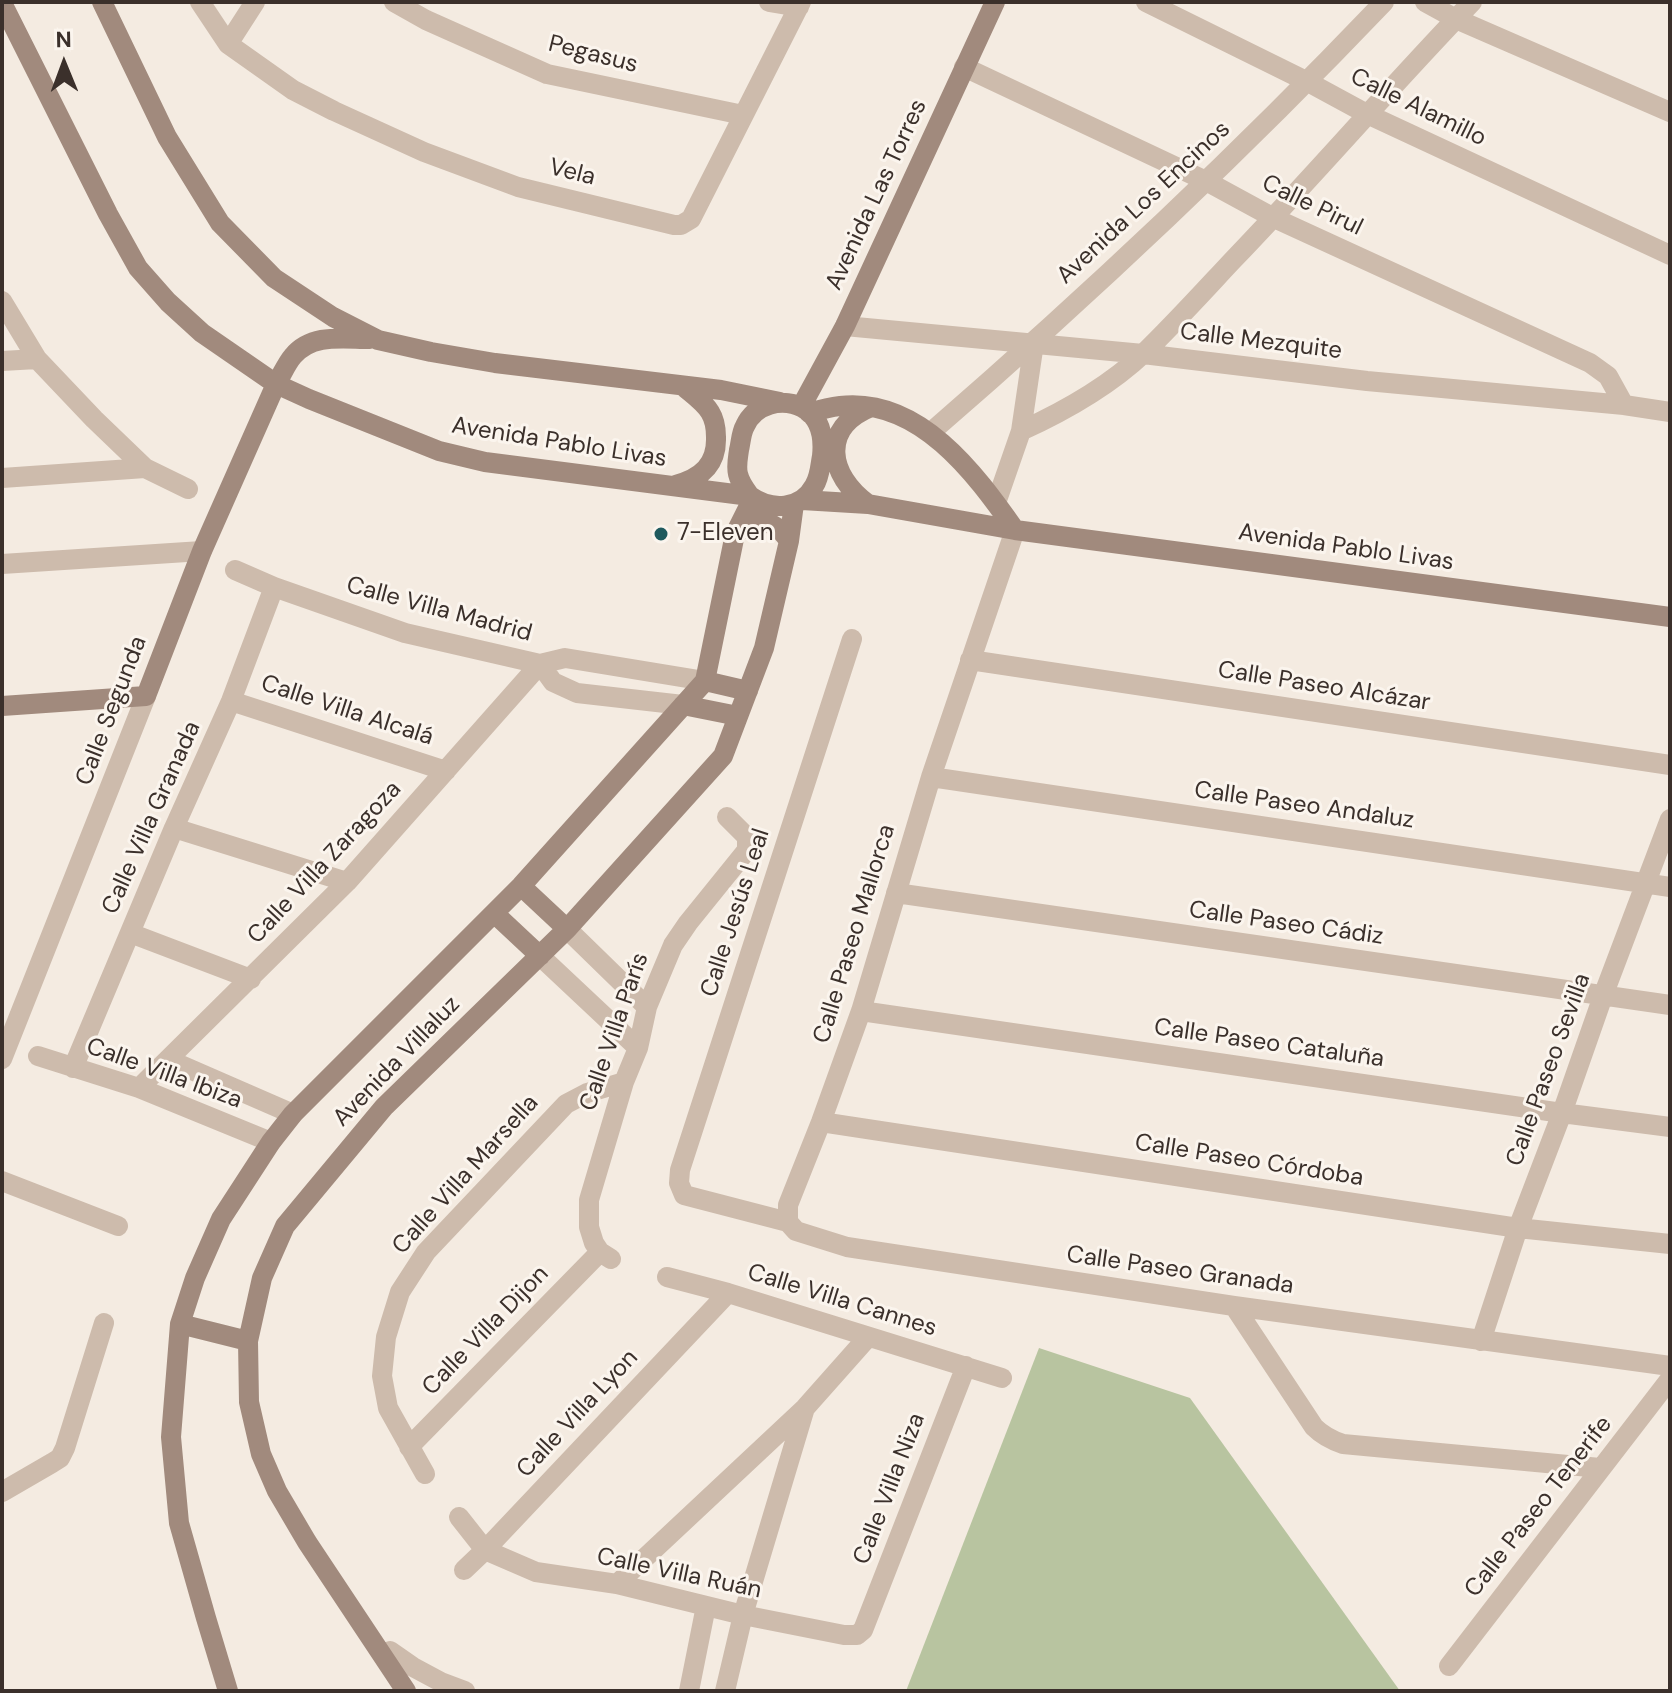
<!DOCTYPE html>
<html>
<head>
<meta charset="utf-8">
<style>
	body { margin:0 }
	#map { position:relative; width:1672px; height:1693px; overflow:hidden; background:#f4ebe1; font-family:"DM Sans",sans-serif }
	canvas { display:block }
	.frame { position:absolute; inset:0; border:4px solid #3b302b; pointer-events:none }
	.north { position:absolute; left:24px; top:24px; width:80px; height:80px; -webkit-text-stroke:6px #fbf5ee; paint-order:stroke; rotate:359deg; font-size:22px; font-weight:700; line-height:32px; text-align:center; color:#3b302b }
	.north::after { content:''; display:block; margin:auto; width:28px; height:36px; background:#3b302b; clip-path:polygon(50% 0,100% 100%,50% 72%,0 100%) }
</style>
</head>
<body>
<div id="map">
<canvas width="1672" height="1693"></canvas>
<div class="frame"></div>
<div class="north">N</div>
</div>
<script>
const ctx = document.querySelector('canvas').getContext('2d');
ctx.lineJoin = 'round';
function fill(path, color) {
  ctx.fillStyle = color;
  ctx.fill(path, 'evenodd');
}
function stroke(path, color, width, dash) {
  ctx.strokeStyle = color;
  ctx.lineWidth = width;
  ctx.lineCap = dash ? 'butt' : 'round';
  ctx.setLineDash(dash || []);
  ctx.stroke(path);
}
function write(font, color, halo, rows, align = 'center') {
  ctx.font = font + ' "DM Sans",sans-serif';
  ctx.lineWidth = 6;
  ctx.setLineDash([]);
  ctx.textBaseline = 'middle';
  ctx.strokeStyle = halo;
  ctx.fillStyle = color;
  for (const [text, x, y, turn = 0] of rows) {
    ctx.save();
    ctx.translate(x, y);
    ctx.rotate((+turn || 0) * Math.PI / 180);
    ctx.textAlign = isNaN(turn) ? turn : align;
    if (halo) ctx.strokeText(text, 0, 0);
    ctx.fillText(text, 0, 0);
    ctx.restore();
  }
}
fill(new Path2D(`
	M1039,1348L1190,1398L1400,1691H906Z`), '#b8c4a0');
stroke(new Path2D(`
	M200,2L228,44L293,90L334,111L424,152L518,187L674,225H681L691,219L801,2
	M394,2L426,20L547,74L743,115
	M769,2L799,7
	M1146,2L1308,82L1367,114L1670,255
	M1425,2L1456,19L1670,112
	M228,44L255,2
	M964,67L1206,181L1274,218L1590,363L1608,376L1624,405
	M2,301L37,359L94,419L145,468L188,489
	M845,326L1143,354L1367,381L1624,405L1670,412
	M2,361L37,359
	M1021,431C1065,411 1109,386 1144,353C1174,324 1203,292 1232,261C1314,176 1390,87 1472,2
	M930,433C1088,296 1240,153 1384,2
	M2,478L145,468
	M996,503L1021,431L1034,343
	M2,564L202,551
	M235,570L274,587L405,633L540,664L565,658L705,681
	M852,639L680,1170L679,1183L684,1195L788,1222L796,1231L847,1247L1234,1306L1670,1366
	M970,660L1670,765
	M540,664L553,682L577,693L683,705
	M231,701L446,771
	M931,777L1670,887
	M174,828L347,882
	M896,893L1670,1005
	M567,929L647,1007
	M130,933L251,979
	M540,956L638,1048
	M861,1011L1562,1113L1670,1127
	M38,1056L139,1088L271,1142
	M2,1059L146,696
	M169,1060L293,1114
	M73,1068L174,828L231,701L274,587
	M139,1088L347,882L540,664
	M821,1122L1518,1228L1670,1244
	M2,1181L118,1226
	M788,1222V1205L821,1122L861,1011L931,777L1015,530
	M611,1259L600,1252L594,1243L589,1227V1200L624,1082L638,1048L647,1007L673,945L688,923L747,850V837L727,817
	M667,1277L728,1293L1002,1378
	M1234,1306L1314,1427C1323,1436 1331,1440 1343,1444L1600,1468
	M1481,1341L1518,1228L1562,1113L1603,996L1670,819
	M409,1447L600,1252
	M425,1474L388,1408L382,1376L386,1337L400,1292L426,1252L566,1104L587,1093L624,1082
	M2,1492L52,1463L60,1458L65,1448L104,1323
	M459,1517L485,1550L536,1572L617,1584L743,1615L844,1635H857L863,1630L966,1366
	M464,1570L485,1550L728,1293
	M617,1584L805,1408L868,1337
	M382,1654L390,1651L413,1667L441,1682L465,1691
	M1449,1666L1670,1379
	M689,1691L706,1606
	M725,1691L743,1615L805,1408`), '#cdbbac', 20);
stroke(new Path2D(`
	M102,2L167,137L220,223L274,278L333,317L378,340L431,352L495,363L721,390L780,402
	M2,3L108,214L138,268L168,302L202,333L276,384L309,399L439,451L485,462L750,496C771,511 801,510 814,486C820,477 820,466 822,456C824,437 821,418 803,408C782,397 755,404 745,426C741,433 741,442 739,450C738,458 736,466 738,474C740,483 745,489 750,496
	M801,407L845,326L995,2
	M809,413C819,410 830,407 840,406C919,397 975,473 1015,530
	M676,485C701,478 717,465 716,437C716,428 715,420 710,412C704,402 692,394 683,386
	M802,500L868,504L1015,530L1670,617
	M868,504C828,475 820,428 871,407
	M737,533C740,530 743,526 747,524C764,515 781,528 789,541
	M705,681L748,691
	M683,705L738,716
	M2,706L146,696L202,551L276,384C282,375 286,364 293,356C312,333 343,339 370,339
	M521,886L567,929
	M494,913L540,956
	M180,1324L248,1341
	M228,1691L206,1618L179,1523L171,1437L180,1324L195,1278L221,1219L271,1142L293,1114L521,886L705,681L735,534L753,498
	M406,1691L307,1542L277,1491L261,1454L249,1402L248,1341L262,1278L285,1226L384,1107L567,929L723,756L764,648L789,541L794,504`), '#a18a7d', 20);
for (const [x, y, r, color] of [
	[661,534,8,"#1f5a5e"]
]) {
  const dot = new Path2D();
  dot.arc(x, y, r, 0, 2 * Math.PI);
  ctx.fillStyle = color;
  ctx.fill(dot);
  stroke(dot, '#fbf5ee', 3);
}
write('24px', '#3b302b', '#fbf5ee', [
	["Pegasus",593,55,14],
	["Calle Alamillo",1418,108,26],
	["Vela",572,173,14],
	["Avenida Las Torres",877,195,-65],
	["Avenida Los Encinos",1144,203,-43],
	["Calle Pirul",1312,206,26],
	["Calle Mezquite",1261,342,7],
	["Avenida Pablo Livas",559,443,9],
	["Avenida Pablo Livas",1346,548,8],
	["Calle Villa Madrid",439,610,15],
	["Calle Paseo Alcázar",1324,687,9],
	["Calle Segunda",112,711,-69],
	["Calle Villa Alcalá",347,711,18],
	["Calle Paseo Andaluz",1304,806,8],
	["Calle Villa Granada",152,818,-66],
	["Calle Villa Zaragoza",325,863,-47],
	["Calle Jesús Leal",736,913,-72],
	["Calle Paseo Cádiz",1286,924,8],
	["Calle Paseo Mallorca",855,934,-73],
	["Calle Villa París",615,1032,-71],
	["Calle Paseo Cataluña",1269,1044,8],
	["Avenida Villaluz",397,1062,-46],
	["Calle Paseo Sevilla",1549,1070,-70],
	["Calle Villa Ibiza",164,1074,20],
	["Calle Paseo Córdoba",1249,1161,9],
	["Calle Villa Marsella",466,1175,-48],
	["Calle Paseo Granada",1180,1271,8],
	["Calle Villa Cannes",842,1301,17],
	["Calle Villa Dijon",486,1331,-46],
	["Calle Villa Lyon",578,1414,-47],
	["Calle Villa Niza",890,1489,-69],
	["Calle Paseo Tenerife",1539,1507,-52],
	["Calle Villa Ruán",679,1574,12]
]);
write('24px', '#3b302b', '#fbf5ee', [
	["7-Eleven",677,534]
], 'left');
</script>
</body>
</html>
